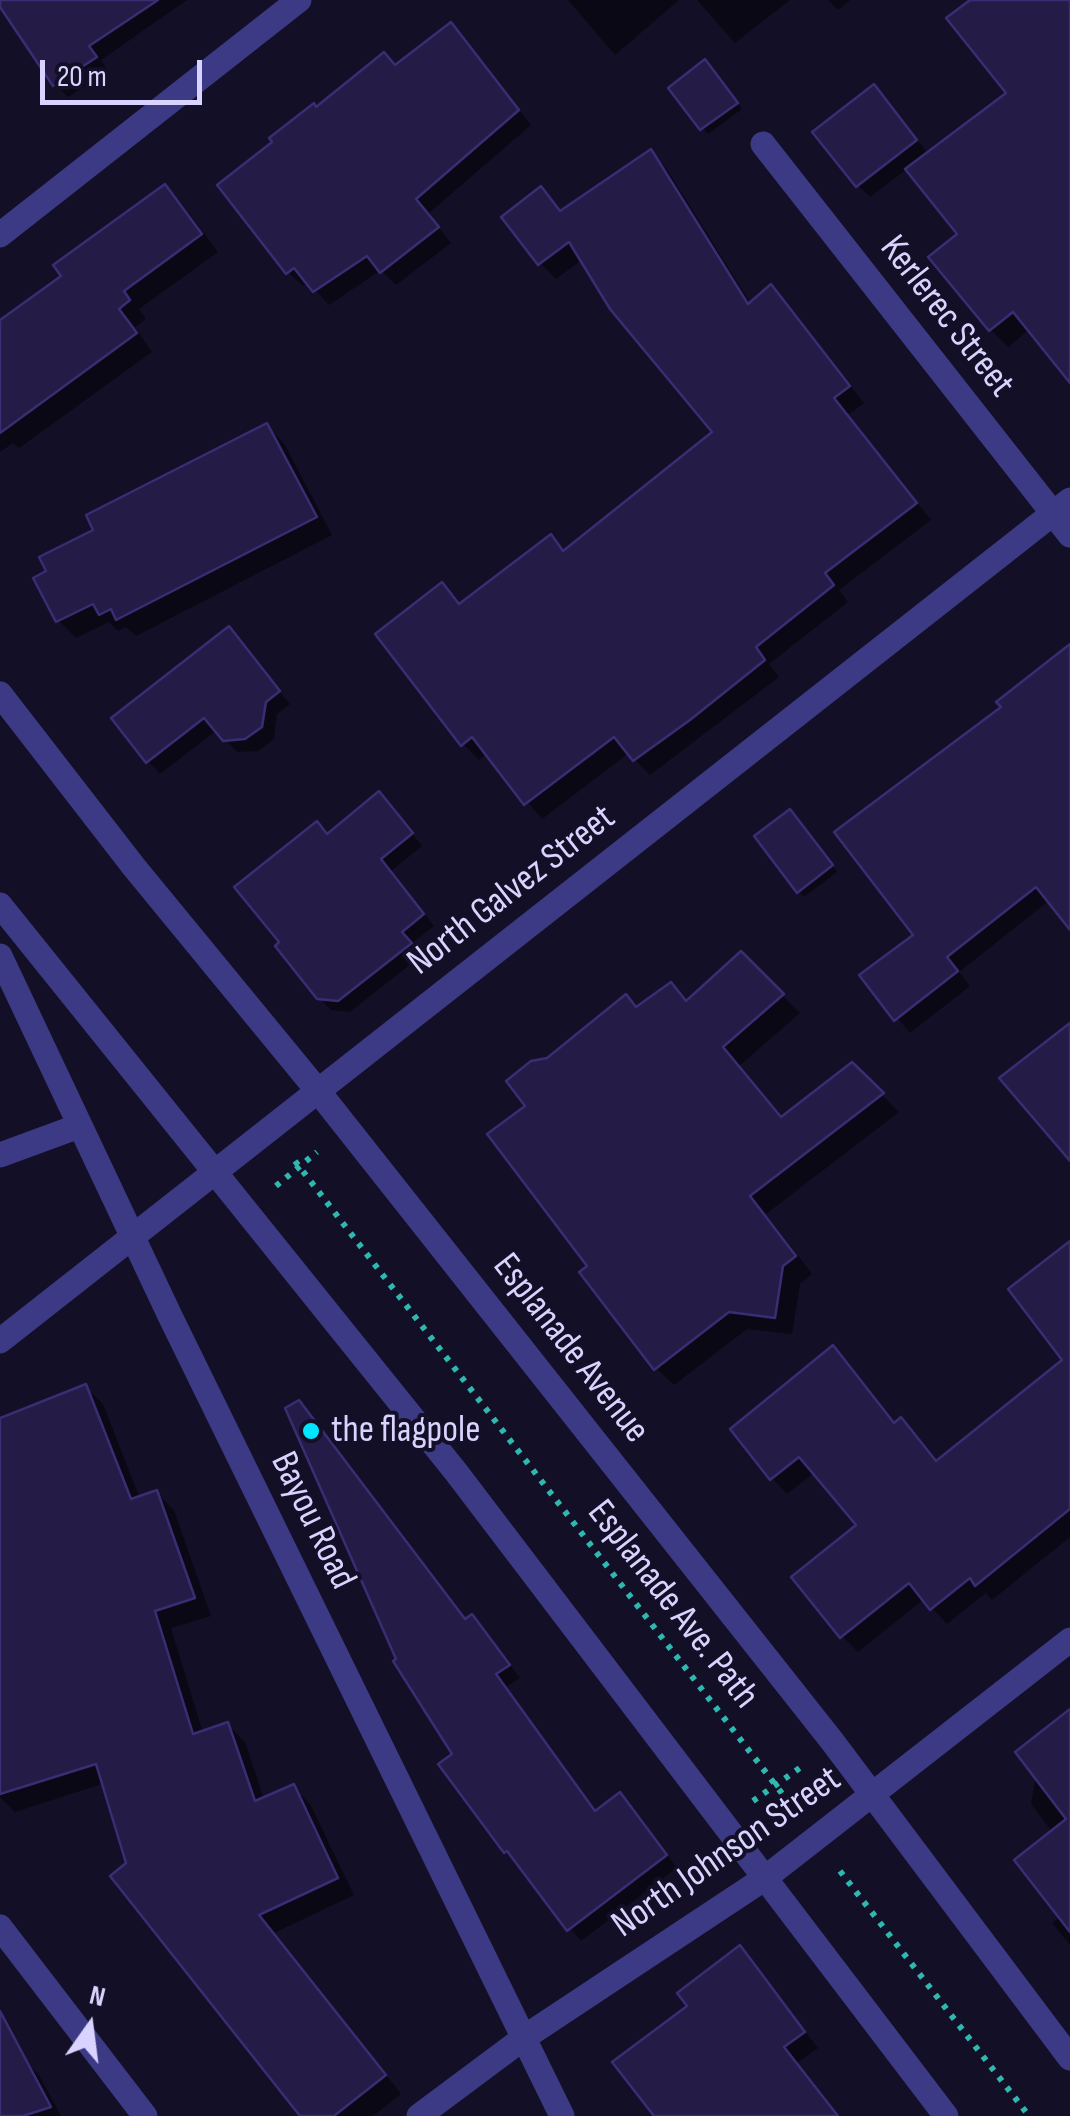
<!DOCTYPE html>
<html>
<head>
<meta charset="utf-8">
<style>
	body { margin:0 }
	#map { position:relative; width:1070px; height:2116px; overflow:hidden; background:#130f26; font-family:"Sofia Sans Condensed",sans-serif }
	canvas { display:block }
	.north { position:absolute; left:40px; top:1976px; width:100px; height:100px; -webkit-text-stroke:8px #130f26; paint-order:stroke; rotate:14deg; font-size:28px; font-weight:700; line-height:40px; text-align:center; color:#d9d4ff }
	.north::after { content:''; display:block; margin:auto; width:35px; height:45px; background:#d9d4ff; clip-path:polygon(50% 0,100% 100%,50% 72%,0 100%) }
	.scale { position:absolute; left:40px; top:60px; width:162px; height:45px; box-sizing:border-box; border:5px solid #d9d4ff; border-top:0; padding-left:12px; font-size:30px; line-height:35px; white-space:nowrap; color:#d9d4ff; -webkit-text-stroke:8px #130f26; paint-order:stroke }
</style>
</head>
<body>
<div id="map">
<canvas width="1070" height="2116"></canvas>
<div class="north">N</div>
<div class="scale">20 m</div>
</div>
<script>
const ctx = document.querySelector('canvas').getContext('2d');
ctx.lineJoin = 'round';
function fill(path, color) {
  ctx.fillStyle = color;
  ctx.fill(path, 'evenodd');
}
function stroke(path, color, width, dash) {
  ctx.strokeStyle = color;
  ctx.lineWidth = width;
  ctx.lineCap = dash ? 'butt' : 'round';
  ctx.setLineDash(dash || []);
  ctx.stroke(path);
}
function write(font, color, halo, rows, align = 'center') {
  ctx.font = font + ' "Sofia Sans Condensed",sans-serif';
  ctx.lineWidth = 8;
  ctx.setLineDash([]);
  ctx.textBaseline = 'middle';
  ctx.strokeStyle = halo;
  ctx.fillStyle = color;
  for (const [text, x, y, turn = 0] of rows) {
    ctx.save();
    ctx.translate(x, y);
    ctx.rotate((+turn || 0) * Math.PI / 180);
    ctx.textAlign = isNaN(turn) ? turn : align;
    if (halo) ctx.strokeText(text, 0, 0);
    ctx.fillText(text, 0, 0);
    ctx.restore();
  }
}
fill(new Path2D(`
	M0,0H187L101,60L108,71L68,97L55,84Z
	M568,0H679L615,55Z
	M697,0H790L735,43Z
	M828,0H850L838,10Z
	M974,0H1070V379L1030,329L1008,347L991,330L960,234L907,169L870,197L858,185L886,100L929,155L1009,94Z
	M451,25L531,125L428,214L451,243L396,285L381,270L329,305L308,282L303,286L288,272L317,110L396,67Z
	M710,68L742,109L708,134L671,88Z
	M650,152L666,168L751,304L771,288L864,403L848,415L931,520L839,590L848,602L769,664L779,677L650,775L629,753L542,819L488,753L479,760L463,744L442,585L461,605L550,537L566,552L716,432L583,259L556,279L540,263L541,189L562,212Z
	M165,187L182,204L218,252L139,309L146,319L135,327L152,352L19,448L13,443L0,452V323L64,277Z
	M267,426L284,443L332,535L136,636L126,627L118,631L109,622L76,638L59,621L37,579Z
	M229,630L290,704L277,714L274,739L258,751L237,752L217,730L160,774L148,761Z
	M1070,671V926L1050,900L959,972L970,986L910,1033L862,975L917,935Z
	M390,806L422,846L391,871L434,926L411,944L421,956L350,1012L331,1010L319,997Z
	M795,818L837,872L804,897L799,891Z
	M741,954L800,1013L739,1066L783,1119L852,1065L899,1112L766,1214L812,1274L800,1284L792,1334L747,1329L674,1385L656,1368L591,1267L529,1106L548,1061L637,1009L670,985L688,1003Z
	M1070,1244V1537L992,1600L986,1593L947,1624L924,1599L858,1652L842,1636L859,1526L815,1472L787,1494L772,1478L833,1349L896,1424L901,1420L938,1463L1065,1360Z
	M85,1387L103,1404L140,1499L156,1493L174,1510L211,1616L171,1628L203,1733L228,1725L245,1742L264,1799L293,1787L310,1804L354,1895L274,1933L401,2094L373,2116H303L129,1864L102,1784L15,1812L0,1797V1437Z
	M299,1403L466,1621L472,1618L484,1629L520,1678L506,1687L597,1812L631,1807L677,1868L581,1941L506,1852L455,1754L399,1660Z
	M1070,1712V1945L1052,1923L1061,1916L1053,1833L1031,1804L1036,1774Z
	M740,1949L818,2048L797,2063L838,2116H657L690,2006Z
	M23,2059L39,2075L61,2116H0V2066Z`), '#0007');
const building = new Path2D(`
	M0,0H158L89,46L97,57L53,86L0,7Z
	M970,0H1070V383L1013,312L989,331L928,257L957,234L905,169L1006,93L946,18Z
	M451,22L519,110L416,199L439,227L380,273L367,256L313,292L294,268L286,274L217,185L272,142L269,138L314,103L316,107L384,52L395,65Z
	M705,59L738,103L700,130L668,88Z
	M874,84L917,140L856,187L812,132Z
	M651,149L748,304L771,284L850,386L834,398L917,503L825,573L834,585L756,647L765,660L690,720L633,761L614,737L524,805L472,737L461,746L375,634L442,582L459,604L551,534L563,551L712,432L610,309L569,242L538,265L501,217L541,186L560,211Z
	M165,184L202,234L124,291L130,300L119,309L137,333L0,433V320L61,276L53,265Z
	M267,423L317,517L116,620L111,609L99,615L93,604L56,622L33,578L46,571L39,557L93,530L86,515Z
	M229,626L280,691L266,702L262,727L245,739L223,741L204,718L146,763L111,718Z
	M1070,644V930L1036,887L947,957L958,971L894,1021L859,975L913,935L834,832L1001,707L996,702Z
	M379,791L413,833L381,859L424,914L402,932L412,943L338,1001L317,999L275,946L279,942L234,887L317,821L327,834Z
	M790,809L833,865L797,893L754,836Z
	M741,951L784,994L723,1047L781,1117L852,1062L884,1093L750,1196L796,1256L783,1266L775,1318L729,1312L654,1370L579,1272L587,1266L487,1134L525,1106L506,1081L531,1061L547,1058L626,994L636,1007L671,982L686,1001Z
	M1070,1023V1161L999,1078Z
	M1070,1241V1509L975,1586L970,1578L930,1610L909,1583L840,1638L791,1577L856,1525L799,1457L770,1480L730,1429L833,1345L894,1423L901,1417L936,1461L1062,1360L1008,1289Z
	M86,1384L131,1499L157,1490L195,1598L155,1611L193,1734L228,1722L255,1801L294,1784L338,1878L259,1915L386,2075L334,2116H300L110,1876L126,1863L96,1764L0,1794V1418Z
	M299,1400L465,1619L472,1614L510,1665L496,1674L595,1811L620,1792L667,1855L567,1931L507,1851L504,1853L438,1764L452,1754L393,1661L396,1659L285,1408Z
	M1070,1709V1932L1014,1860L1066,1819L1015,1752Z
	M740,1945L805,2032L784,2047L838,2116H654L612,2062L687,2006L677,1993Z
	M0,2011L51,2107L23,2116H0Z`);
fill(building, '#241b47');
stroke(building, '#3b2d73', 2.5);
stroke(new Path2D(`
	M295,1161L794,1809
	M276,1186L317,1152
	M753,1801L804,1765
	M840,1871L1029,2116`), '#2fb8b0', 6, [5, 8]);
stroke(new Path2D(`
	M763,144L1070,535
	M0,956L171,1318L562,2116
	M0,1155L79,1126
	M0,1927L145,2116
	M419,2116L525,2037L765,1878L1070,1640`), '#3d3a85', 25);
stroke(new Path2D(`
	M0,235L299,0
	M0,694L134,867L318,1091L832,1741L1070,2058
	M0,905L456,1472L946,2116
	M0,1341L1070,500`), '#3d3a85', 25);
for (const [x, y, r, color] of [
	[311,1431,10,"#00e5ff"]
]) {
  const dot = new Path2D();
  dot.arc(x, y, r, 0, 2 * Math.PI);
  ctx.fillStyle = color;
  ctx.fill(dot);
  stroke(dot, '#130f26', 4);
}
write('38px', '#d9d4ff', '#130f26', [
	["Kerlerec Street",946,317,52],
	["North Galvez Street",512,891,-38],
	["Esplanade Avenue",570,1349,52],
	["Bayou Road",312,1521,64],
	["Esplanade Ave. Path",672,1605,52],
	["North Johnson Street",727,1853,-35]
]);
write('38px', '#d9d4ff', '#130f26', [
	["the flagpole",331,1431]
], 'left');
</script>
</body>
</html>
